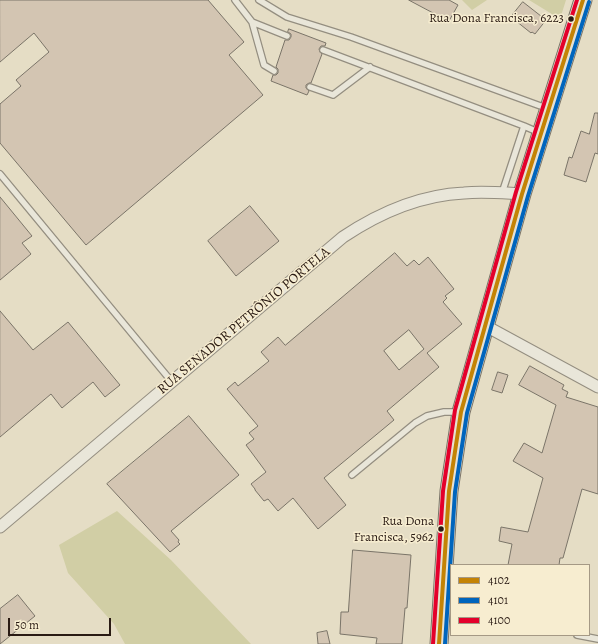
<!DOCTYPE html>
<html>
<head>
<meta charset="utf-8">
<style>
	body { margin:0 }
	#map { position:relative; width:598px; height:644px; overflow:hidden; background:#e5ddc5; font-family:Alegreya,serif }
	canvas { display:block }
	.legend { position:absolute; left:450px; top:564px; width:140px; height:72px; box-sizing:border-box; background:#f7edd0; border:1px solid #a59985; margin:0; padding:5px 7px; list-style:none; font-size:12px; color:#2a1b14 }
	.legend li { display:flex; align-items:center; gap:8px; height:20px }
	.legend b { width:20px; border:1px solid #a59985 }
	.scale { position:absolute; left:8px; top:618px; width:103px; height:18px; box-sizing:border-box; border:2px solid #2a1b14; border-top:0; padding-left:5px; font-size:12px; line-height:14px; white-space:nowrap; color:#2a1b14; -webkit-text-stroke:3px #f7edd0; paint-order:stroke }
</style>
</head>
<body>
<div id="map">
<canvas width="598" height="644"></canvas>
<ul class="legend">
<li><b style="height:5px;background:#c48305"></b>4102</li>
<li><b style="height:5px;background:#0065bd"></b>4101</li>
<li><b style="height:5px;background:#e4002b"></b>4100</li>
</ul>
<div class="scale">50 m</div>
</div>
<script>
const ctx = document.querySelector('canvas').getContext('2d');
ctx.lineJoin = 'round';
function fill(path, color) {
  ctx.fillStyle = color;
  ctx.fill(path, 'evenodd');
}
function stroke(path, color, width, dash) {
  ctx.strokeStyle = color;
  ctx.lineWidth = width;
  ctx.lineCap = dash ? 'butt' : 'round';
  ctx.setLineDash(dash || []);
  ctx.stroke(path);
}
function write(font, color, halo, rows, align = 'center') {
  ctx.font = font + ' Alegreya,serif';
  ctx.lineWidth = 3;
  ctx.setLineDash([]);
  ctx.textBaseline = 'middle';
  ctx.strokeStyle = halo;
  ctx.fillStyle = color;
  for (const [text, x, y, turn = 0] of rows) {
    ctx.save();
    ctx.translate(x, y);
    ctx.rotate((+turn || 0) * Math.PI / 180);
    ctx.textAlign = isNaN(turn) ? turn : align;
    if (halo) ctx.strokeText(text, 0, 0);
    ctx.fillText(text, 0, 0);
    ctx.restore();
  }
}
fill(new Path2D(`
	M462,0H487L472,10Z
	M529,0H566L560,19Z
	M117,511L171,560L251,644H125L114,624L68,573L59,545Z`), '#d1cea5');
const building = new Path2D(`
	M0,0H208L244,42L229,55L263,95L86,245L0,143V104L21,86L16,80L49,52L34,33L0,62Z
	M409,0H449L458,5L449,21Z
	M523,2L546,20L535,34L532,32L531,33L511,17Z
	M289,29L326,43L325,46H321L319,49L320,52L322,54L311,83H309L306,85V88L309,91L307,95L271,81L273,75H276L278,73V69L276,67L285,40H289L291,37V34L288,32Z
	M595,113H598V154L595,153L586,182L564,175L569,157L572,158L581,131L589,134Z
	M0,197L32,236L22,243L31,254L0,280Z
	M250,206L279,241L236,276L208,241Z
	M395,253L407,266L414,260L419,265L428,257L454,289L445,296L447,298L443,302L462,324L427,353L439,367L387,411L394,420L324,478L346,505L318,529L293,498L278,511L268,499L264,501L255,490V489L251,484L266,472L246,445L254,439L249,433L258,426L227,389L235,382L238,386L269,361L261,352L278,337L285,345ZM409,330L424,349L399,370L384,351Z
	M0,311L33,350L68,322L120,385L105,397L93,382L62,408L51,394L0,437Z
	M530,366L564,385L562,389L568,392L566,397L598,407V494L582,489L563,558H560L559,565H508L512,544L499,541L501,527L528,532L543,478L513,461L524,443L542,453L556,405L519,385Z
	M498,372L508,375L502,393L492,390Z
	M189,416L239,475L171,531L179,540L178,542L180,544L170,552L107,484Z
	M353,550L411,555L407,608H405L402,644H376L377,638L340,634L341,612H348Z
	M18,595L35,616L0,644V609Z
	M327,631L330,644H318L317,633Z`);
fill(building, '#d3c5b2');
stroke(building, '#7a7468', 1);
const lane = new Path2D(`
	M235,0L252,22L287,36
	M259,0L287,17L351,37L546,108
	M252,22L264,65L274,71
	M323,50L524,126L502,193
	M310,87L333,95L370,67
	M524,126L540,133
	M0,174L172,382
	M352,475L415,423L427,416L444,412H459
	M577,635L598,639`);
const street = new Path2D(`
	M484,325L598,387
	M0,527L343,237C379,213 421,195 464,193C483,191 503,193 522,194`);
const primary = new Path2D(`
	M439,644L449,491L461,412L522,194L583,0`);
stroke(lane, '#948e80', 8);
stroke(street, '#948e80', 13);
stroke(primary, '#7a7468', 19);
stroke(lane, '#e9e6d9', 5.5);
stroke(street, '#e9e6d9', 11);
stroke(primary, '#e6e1d3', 17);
stroke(new Path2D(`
	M439,644L449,491L461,412L522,194L583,0`), '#c48305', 4);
stroke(new Path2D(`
	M445,644L455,492L467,413L528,196L589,2`), '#0065bd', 4);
stroke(new Path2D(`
	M433,644L443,491L455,410L516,192L577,0`), '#e4002b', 4);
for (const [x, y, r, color] of [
	[571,19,3.5,"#2a1b14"],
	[441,529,3.5,"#2a1b14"]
]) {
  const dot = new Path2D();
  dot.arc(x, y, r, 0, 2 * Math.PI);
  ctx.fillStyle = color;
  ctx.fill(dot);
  stroke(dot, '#f7edd0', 1.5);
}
write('13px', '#2a1b14', '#f7edd0', [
	["Rua Dona Francisca, 6223",564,19],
	["Rua Dona",434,522],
	["Francisca, 5962",434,538]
], 'right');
write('14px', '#2a1b14', '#f7edd0', [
	["RUA SENADOR PETRÔNIO PORTELA",244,321,-40]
]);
</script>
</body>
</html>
